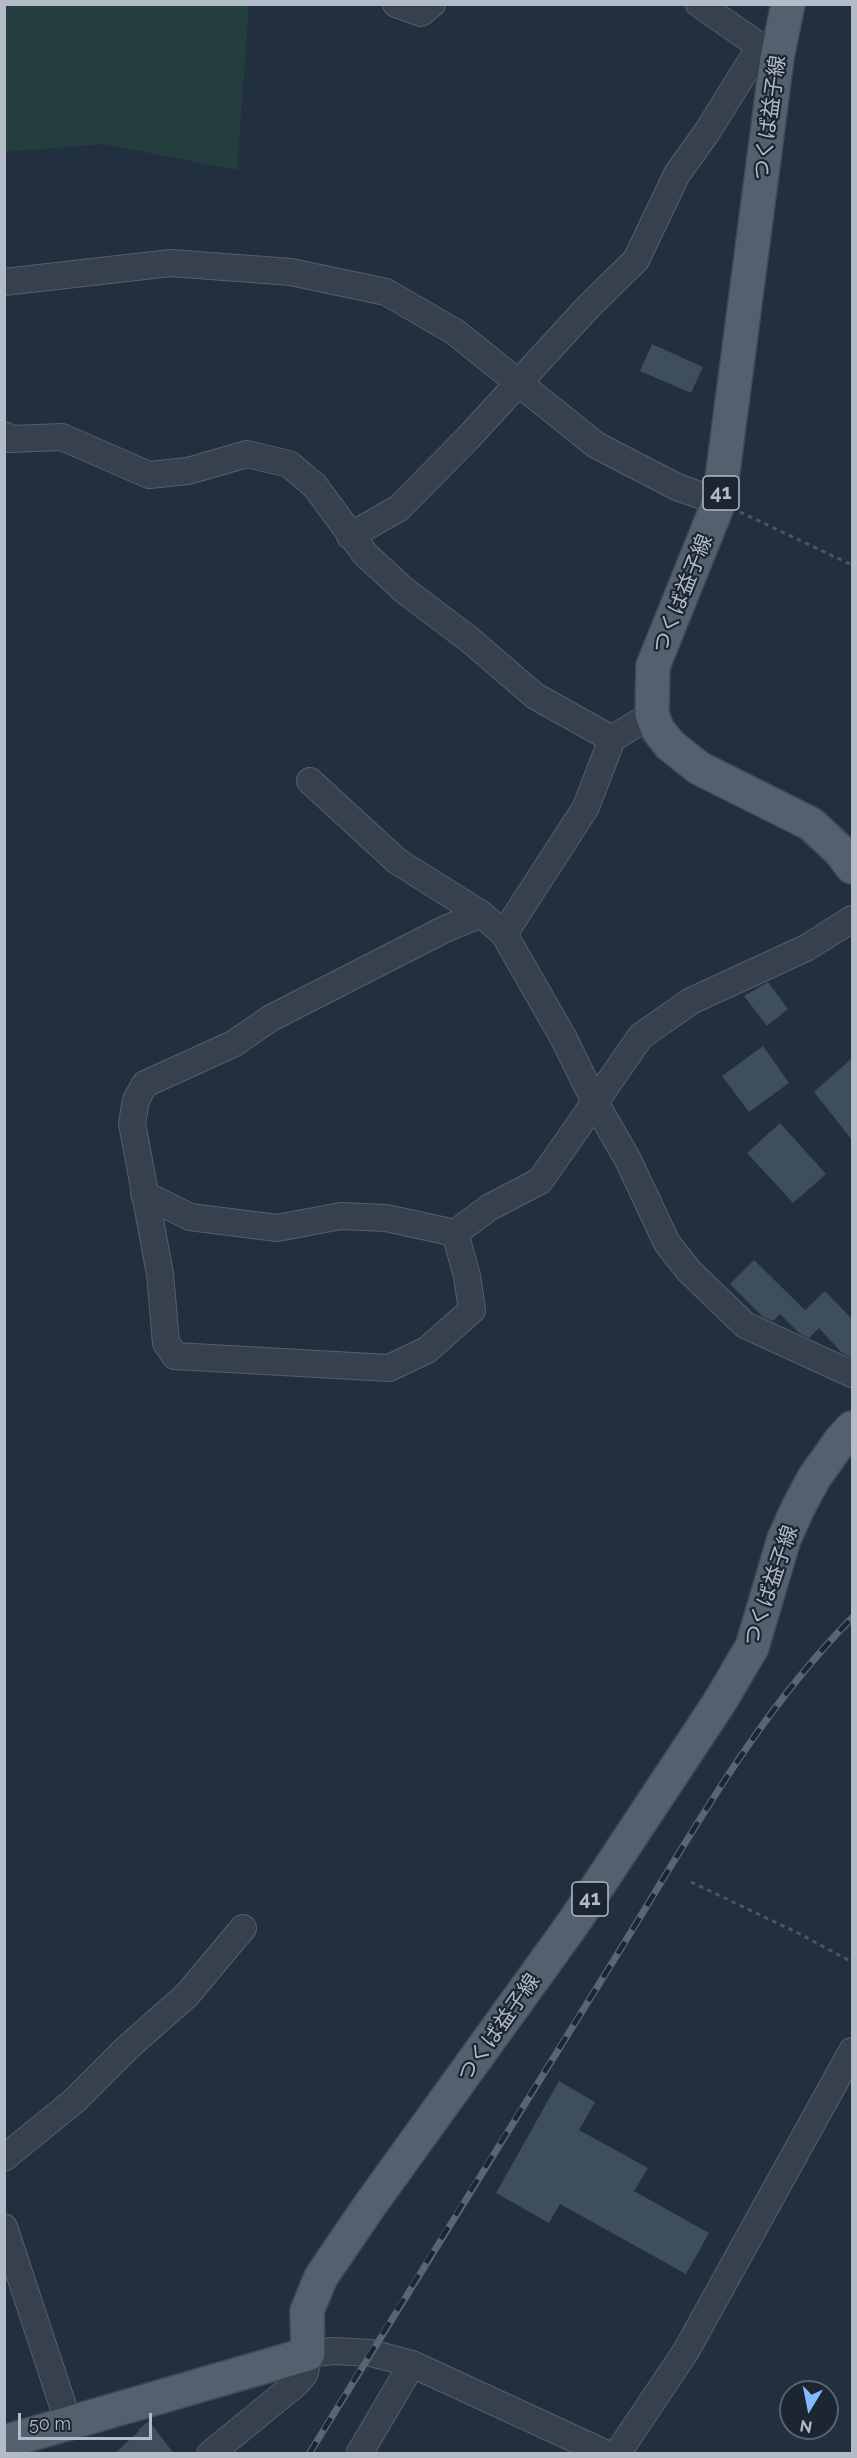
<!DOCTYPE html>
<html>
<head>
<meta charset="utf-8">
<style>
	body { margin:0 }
	#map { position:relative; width:857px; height:2458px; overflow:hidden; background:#222f3e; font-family:Raleway,sans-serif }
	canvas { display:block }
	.frame { position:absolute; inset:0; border:6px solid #b2bcc9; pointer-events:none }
	.north { position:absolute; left:779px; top:2380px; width:60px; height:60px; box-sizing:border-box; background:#1b2632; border:2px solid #57626e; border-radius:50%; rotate:190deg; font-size:16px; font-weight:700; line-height:24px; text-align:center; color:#b2bcc9 }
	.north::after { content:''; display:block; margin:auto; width:21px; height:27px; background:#83b9fd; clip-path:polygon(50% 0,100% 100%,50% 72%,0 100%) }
	.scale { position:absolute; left:18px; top:2413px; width:134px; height:27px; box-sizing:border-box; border:3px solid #b2bcc9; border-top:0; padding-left:8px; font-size:18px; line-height:21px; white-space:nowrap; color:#b2bcc9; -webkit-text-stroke:4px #1b2632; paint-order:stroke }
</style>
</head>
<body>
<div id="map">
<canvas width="857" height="2458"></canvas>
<div class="frame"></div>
<div class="north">N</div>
<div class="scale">50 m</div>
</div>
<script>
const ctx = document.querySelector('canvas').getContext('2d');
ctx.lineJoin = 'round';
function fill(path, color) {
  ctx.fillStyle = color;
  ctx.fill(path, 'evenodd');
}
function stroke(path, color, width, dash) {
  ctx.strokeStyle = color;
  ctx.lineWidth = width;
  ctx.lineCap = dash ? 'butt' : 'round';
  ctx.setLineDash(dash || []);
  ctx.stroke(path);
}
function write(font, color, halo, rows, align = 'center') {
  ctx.font = font + ' Raleway,"Noto Sans JP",sans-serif';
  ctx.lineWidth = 4.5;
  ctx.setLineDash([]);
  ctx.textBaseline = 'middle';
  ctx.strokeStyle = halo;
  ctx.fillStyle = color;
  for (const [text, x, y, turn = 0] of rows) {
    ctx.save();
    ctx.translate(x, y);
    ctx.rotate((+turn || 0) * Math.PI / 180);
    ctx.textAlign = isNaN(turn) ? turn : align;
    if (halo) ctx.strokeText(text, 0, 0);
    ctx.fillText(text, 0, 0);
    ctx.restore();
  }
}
fill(new Path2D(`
	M5,4L249,5L237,170L103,144L5,152Z`), '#243d3f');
fill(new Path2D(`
	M652,344L703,367L691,393L640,371Z
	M768,982L788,1009L767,1026L744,996Z
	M763,1046L789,1083L749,1112L722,1076Z
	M852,1058V1140L814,1092Z
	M780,1123L826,1174L793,1203L747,1153Z
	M754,1260L805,1310L825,1291L852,1319V1358L841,1352L819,1328L809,1338L799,1333L780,1314L773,1321L763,1317L730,1284Z
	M559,2081L595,2102L579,2130L648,2168L634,2191L709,2233L686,2274L560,2204L549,2223L496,2193Z
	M149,2421L174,2454H114L139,2431L138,2430Z`), '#3e4e5d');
const minor = new Path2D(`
	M396,4L421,13L432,4
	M699,4L774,56
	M4,282L171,263L291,272L386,292L455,332L596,445L677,487L719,502
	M4,435L11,439L62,437L149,475L188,471L247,454L289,464L315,486L365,554L405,591L470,640L535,696L612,739
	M350,536L399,508L468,438L589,306L636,260L677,174L707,132L760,47
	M310,781L397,861L481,914L504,934L563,1037L596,1104L628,1160L667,1243L689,1271L745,1325L852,1374
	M504,934L586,807L612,739L652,714
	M144,1194L190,1217L277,1228L341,1216L386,1218L455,1233L490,1207L540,1181L641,1036L691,1001L806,948L852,919
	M455,1233L467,1276L472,1310L427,1350L389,1368L175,1356L166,1343L160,1274L132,1123L136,1100L145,1084L233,1044L271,1018L445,929L481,914
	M4,2158L74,2101L127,2048L187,1995L243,1928
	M4,2227L69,2424
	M210,2454L297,2383L305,2373L308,2354L334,2351L371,2353L412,2364L607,2454
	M359,2454L412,2364
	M617,2454L686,2351L852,2051`);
const major = new Path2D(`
	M788,4L777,58L719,502L653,666L652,714L658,730L670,745L699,768L811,824L840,851L852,867
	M4,2442L308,2354L307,2311L321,2277L370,2205L574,1922L719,1703L752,1647L784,1539L798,1508L814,1478L841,1440L852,1428`);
stroke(minor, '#545f6b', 28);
stroke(major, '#3f4a56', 36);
stroke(new Path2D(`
	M740,512L852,565
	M691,1882L798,1933L852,1962`), '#425a5c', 3, [4.5, 4.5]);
stroke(minor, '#36414d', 26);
stroke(major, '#54606e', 33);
const rail = new Path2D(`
	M309,2454C409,2289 511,2126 612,1963C685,1845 754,1717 852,1618`);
stroke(rail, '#586575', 7);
stroke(rail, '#1b2632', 4.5, [14]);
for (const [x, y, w] of [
	[721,493,36],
	[590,1899,36]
]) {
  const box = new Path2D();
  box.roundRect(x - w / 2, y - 17, w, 34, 4.5);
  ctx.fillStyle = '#1b2632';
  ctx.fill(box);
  stroke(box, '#b2bcc9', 1.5);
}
write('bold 20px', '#b2bcc9', null, [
	["41",721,493],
	["41",590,1899]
]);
write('21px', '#b2bcc9', '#1b2632', [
	["つくば益子線",770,118,-82],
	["つくば益子線",683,594,-68],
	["つくば益子線",771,1586,-71],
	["つくば益子線",499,2028,-55]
]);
</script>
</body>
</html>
